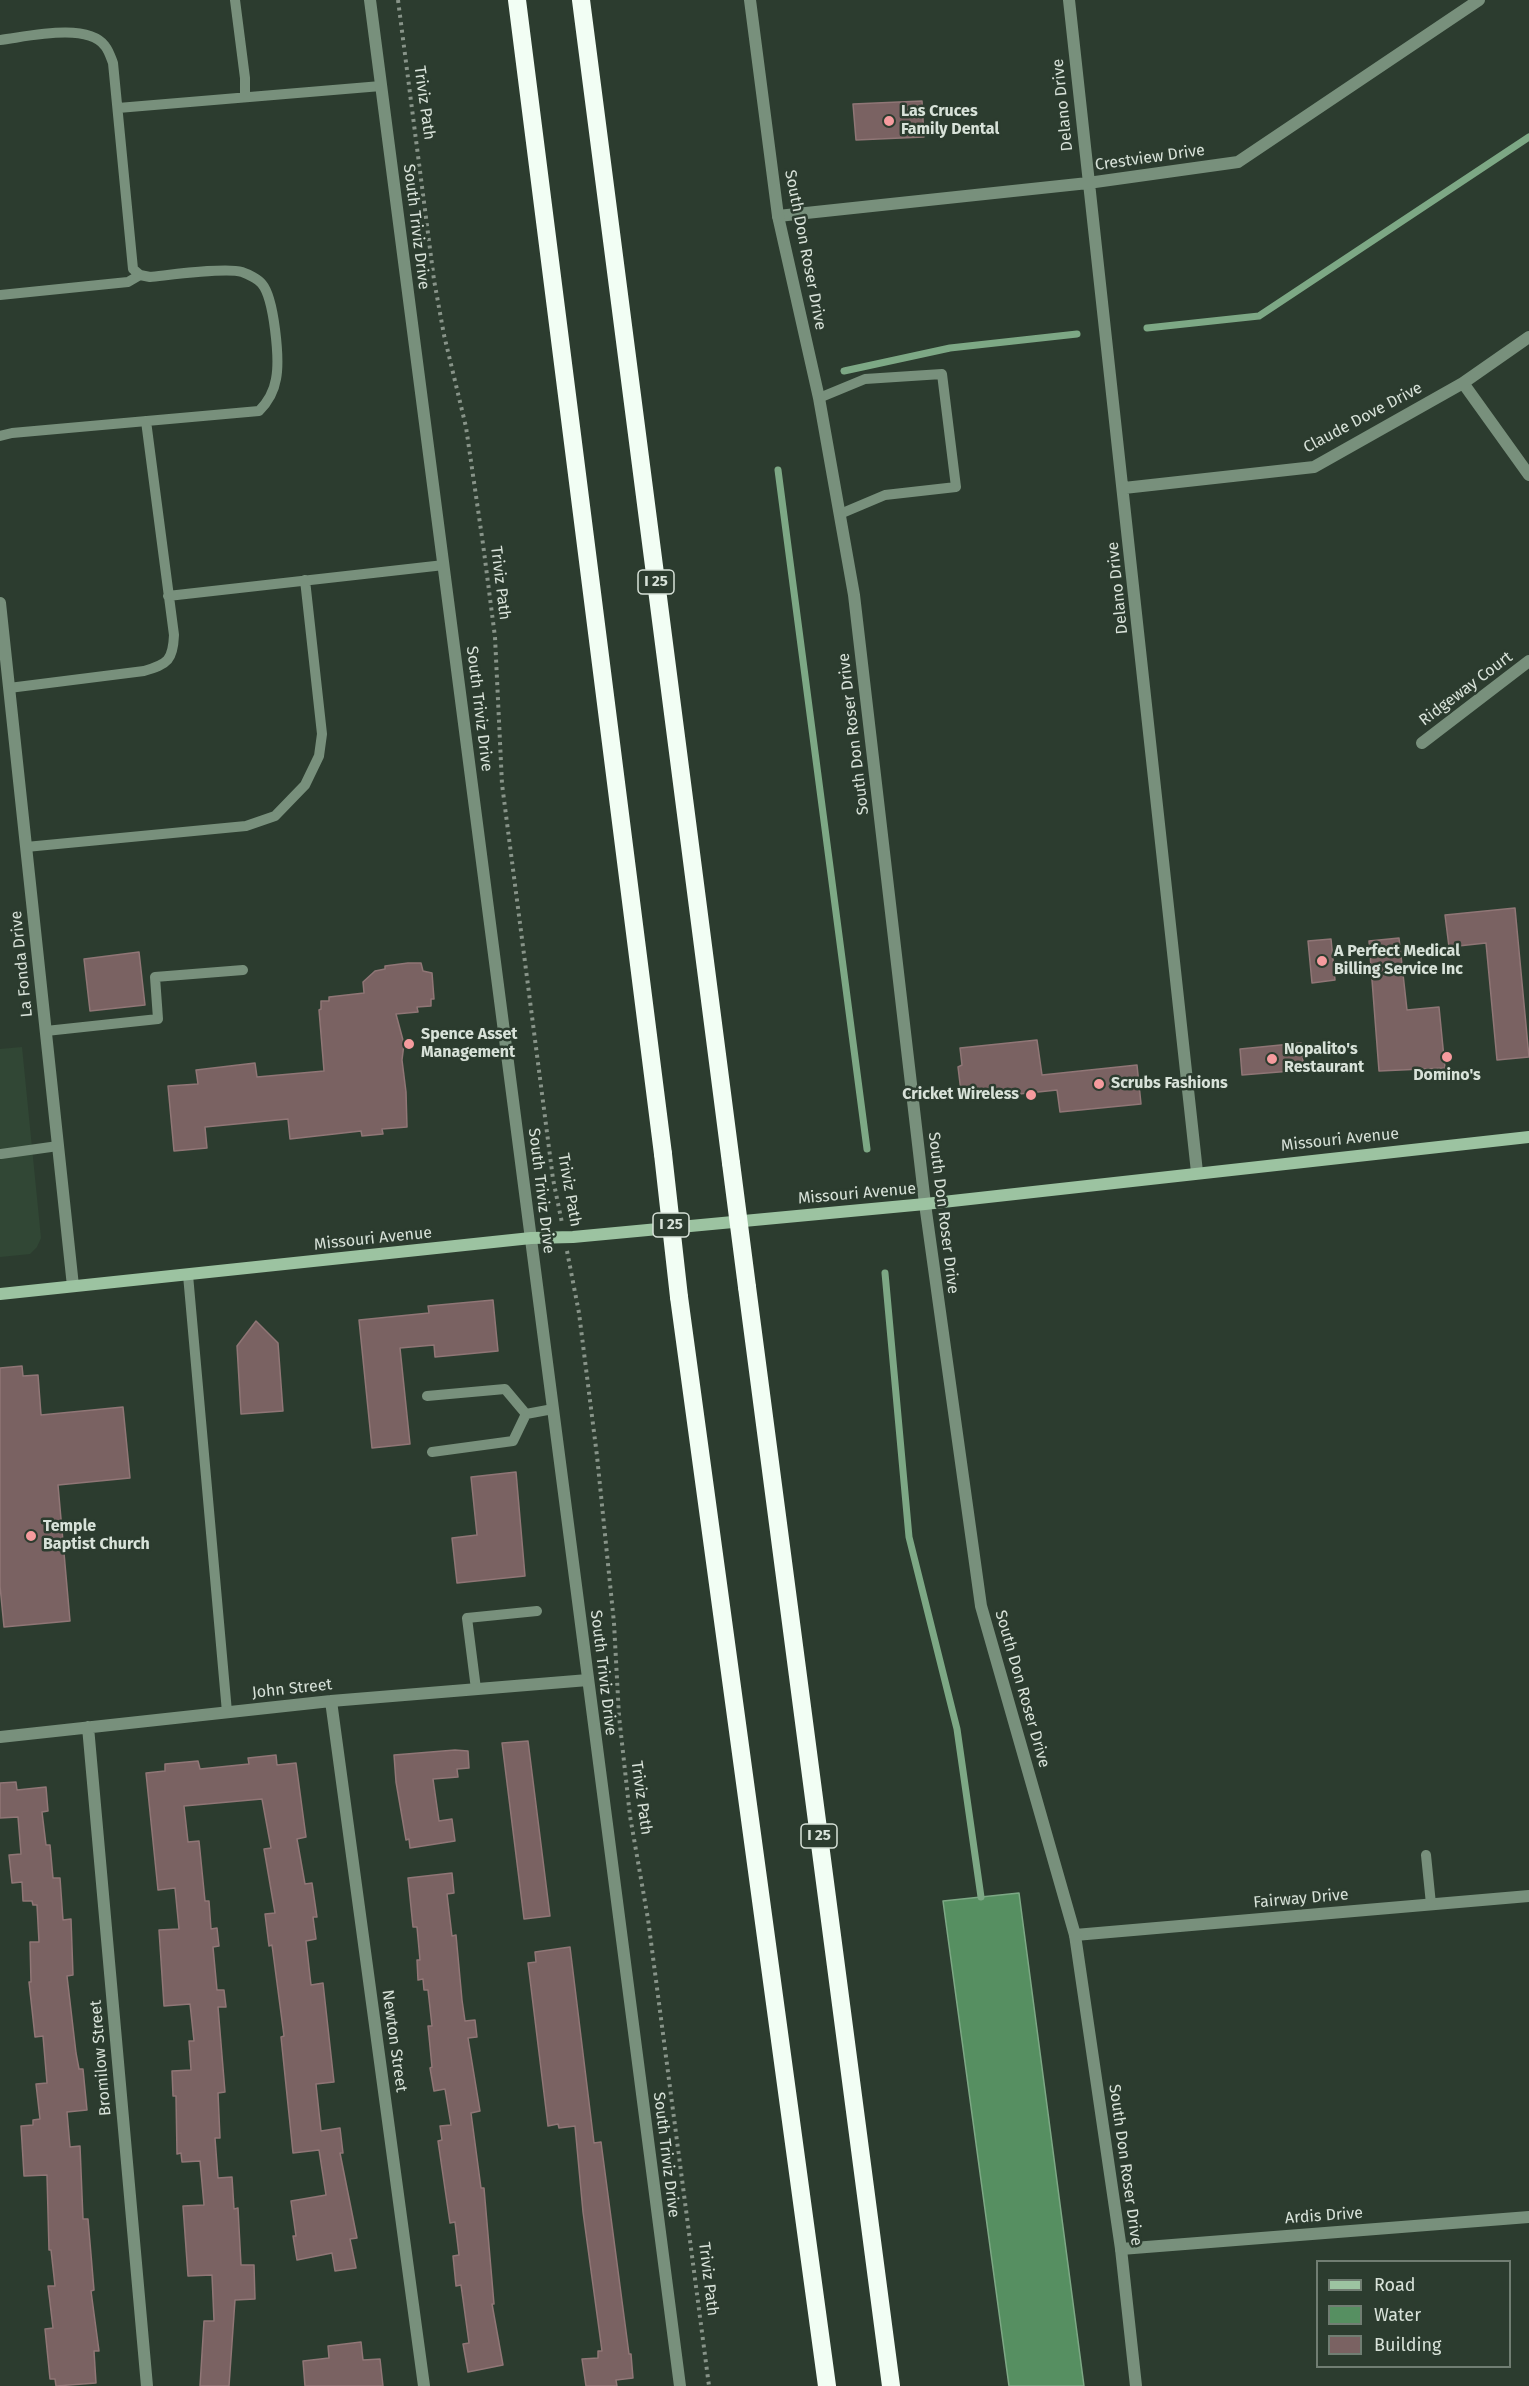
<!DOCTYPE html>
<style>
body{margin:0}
#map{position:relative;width:1529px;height:2386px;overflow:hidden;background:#2c3c2f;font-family:"Fira Sans",sans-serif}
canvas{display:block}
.legend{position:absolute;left:1316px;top:2260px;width:195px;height:108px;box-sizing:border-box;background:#2c3c2f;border:2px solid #717e73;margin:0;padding:8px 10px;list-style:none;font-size:18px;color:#d8e2d9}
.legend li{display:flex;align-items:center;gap:12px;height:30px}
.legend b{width:30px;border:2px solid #717e73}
</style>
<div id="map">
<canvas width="1529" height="2386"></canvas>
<ul class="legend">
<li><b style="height:8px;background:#9cc3a1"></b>Road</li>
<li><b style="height:16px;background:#568f61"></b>Water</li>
<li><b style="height:16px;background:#7a6262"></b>Building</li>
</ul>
</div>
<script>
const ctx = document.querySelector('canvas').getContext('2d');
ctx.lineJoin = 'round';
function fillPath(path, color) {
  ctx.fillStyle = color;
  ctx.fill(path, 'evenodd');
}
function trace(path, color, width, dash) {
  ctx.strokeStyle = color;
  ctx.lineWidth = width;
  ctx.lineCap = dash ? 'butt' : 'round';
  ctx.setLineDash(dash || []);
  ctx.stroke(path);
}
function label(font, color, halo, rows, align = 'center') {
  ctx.font = font + ' "Fira Sans",sans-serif';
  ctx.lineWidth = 5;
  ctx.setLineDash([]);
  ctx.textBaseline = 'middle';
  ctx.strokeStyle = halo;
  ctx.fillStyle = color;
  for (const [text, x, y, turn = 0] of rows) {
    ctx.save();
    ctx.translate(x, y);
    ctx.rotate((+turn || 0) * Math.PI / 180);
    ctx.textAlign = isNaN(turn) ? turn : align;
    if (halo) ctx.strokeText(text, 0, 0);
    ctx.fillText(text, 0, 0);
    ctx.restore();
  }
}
fillPath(new Path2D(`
 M22 1047 41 1238 37 1247 30 1254 0 1257V1049Z`), '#314735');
const water = new Path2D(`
 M1019 1893 1084 2386H1009L943 1901Z`);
fillPath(water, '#568f61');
trace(water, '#7da885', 1.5);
trace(new Path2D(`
 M1147 328 1259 316 1529 137
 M844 371 950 348 1077 334
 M778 470 867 1149
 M885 1273 909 1537 957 1729 981 1897`), '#7da885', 7);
const building = new Path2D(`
 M922 101 924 137 856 140 853 104Z
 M1515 908 1529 1057 1497 1060 1486 943 1449 947 1445 915Z
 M1399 938 1407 1010 1439 1007 1445 1068 1379 1071 1369 941Z
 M1331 939 1335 980 1312 983 1308 941Z
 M139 952 145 1005 90 1011 84 959Z
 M408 963H421L423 971 432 973 434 999H431V1006L417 1007 418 1012 396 1014 404 1044 402 1060 406 1092 407 1127 382 1129 383 1134 362 1136 361 1131 290 1139 288 1119 205 1127 207 1148 174 1151 168 1086 198 1084 196 1070 255 1063 257 1077 324 1071 319 1010 321 1009V1001H329V997L364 993 363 982 375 971 385 969V966Z
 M1037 1040 1042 1075 1137 1065 1141 1104 1060 1112 1057 1090 962 1100 958 1067 962 1065 960 1048Z
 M1301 1043 1304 1070 1242 1075 1240 1049Z
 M493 1300 498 1351 435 1357 434 1345 400 1348 410 1444 372 1448 359 1320 429 1313 428 1306Z
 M256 1321 278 1343 283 1411 241 1414 237 1346Z
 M22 1366 23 1376 38 1375 41 1415 123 1407 130 1478 58 1485 70 1621 4 1627 0 1586V1368Z
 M516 1472 525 1576 457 1583 452 1538 477 1535 471 1477Z
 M528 1741 550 1916 524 1919 502 1743Z
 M455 1750 468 1751 469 1768 457 1769 458 1777 433 1779 439 1821 452 1819 455 1841 410 1848 409 1839 406 1840 396 1782 394 1755Z
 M276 1755 277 1765 296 1763 306 1837 297 1839 305 1884 312 1883 317 1917H313L316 1939 306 1941 311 1985 323 1983 334 2082 316 2084 321 2131 340 2128 343 2153H340L357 2238 350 2239 356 2268 335 2271 332 2253 297 2260 293 2236H296L291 2201 326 2195 319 2150 293 2153 281 2037 284 2036 272 1945 269 1946 265 1914 275 1913 264 1849 271 1848 262 1799 184 1806 188 1842 199 1841 205 1901H209L211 1929 217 1928 219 1946 213 1947 217 1990H224L226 2007H218L225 2092 218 2093 220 2138H215L218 2178 232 2177 234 2209 238 2208 241 2265H254L255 2299 235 2300 229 2386H200L204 2321H214L212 2275 188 2276 183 2206 204 2205 200 2161 182 2162 181 2153 177 2154 176 2096H173L172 2071 191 2070 189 2041H194L190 2004 164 2006 159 1930 179 1929 175 1888 158 1890 146 1773 165 1771V1764L198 1761 200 1769 249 1764 248 1758Z
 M16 1782 17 1790 46 1787 48 1811 42 1812 46 1845H50L53 1878H60L63 1920 71 1919 73 1975 67 1976 76 2053 79 2069H83L87 2110 67 2112 70 2147 80 2146 83 2219H88L94 2290 91 2291 99 2351H94L96 2383 56 2386 55 2379H50L45 2329 53 2328 48 2286H55L51 2250H49L47 2175 24 2176 21 2126 33 2125V2120L40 2119 36 2084 47 2083 43 2036 35 2037 29 1982H31L30 1942H39L37 1905H33L32 1901H23L22 1882 12 1883 9 1855 21 1854 18 1817 0 1818V1783Z
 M452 1873 454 1893 447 1894 452 1936 456 1935 462 2000 465 2021 475 2020 477 2037 468 2038 480 2111 471 2113 481 2188H484L494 2304H492L503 2365 468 2372 463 2344 469 2343 461 2285 456 2286 453 2256 459 2255 455 2222 450 2223 438 2141 442 2140 440 2126 451 2125 445 2089 434 2091 430 2068 432 2067 428 2026H432L428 1990H424L423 1979 418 1980 417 1960H420L417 1927H413L408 1878Z
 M570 1947 594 2143 601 2142 629 2354H631L633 2378 616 2380 617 2386H586L582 2359 598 2358V2351H602L583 2212 575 2126 559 2128 558 2124 548 2126 528 1963 536 1962 535 1952Z
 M361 2342 363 2360 380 2359 383 2386H305L303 2361 329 2358 328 2346Z`);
fillPath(building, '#7a6262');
trace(building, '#907676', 1.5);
trace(new Path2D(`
 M398 0 434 280 444 335 466 427 483 544 495 637 502 784 553 1179 562 1223
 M567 1251 579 1313 597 1456 614 1623 619 1716 630 1816 648 1919 709 2386`), '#889489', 4, [3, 4.5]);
trace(new Path2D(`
 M235 0 245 78V96
 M0 40C26 37 87 22 105 46 109 51 111 58 113 63L133 269 140 275 150 277C170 275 226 267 242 272 248 274 258 279 262 284 274 298 280 359 276 379 274 391 268 402 259 411L12 433 0 436
 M118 108 381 86
 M0 295 128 282 140 275
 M819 398 865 379 942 374 956 487 885 495 840 514
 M168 596 444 565
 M9 688 144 671C168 664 173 660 174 635L146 421
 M26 847 246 826 275 816 305 785 319 756 322 734 305 580
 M46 1031 158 1019 155 977 243 970
 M1 1154 58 1146
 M188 1275 227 1712
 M427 1396 505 1389 526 1414 553 1409
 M432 1452 513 1441 526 1414
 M476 1689 467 1618 537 1611
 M1426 1855 1431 1904`), '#78907c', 10);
trace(new Path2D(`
 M1069 0 1197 1172
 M778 216 1088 183 1238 162 1479 0
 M1463 383 1529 475
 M1124 488 1314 467 1463 383 1529 337
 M0 603 73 1286
 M1422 743 1529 661
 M331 1701 424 2386
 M88 1727 147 2386
 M0 1737 331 1701 588 1680
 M1075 1935 1529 1896
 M1121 2249 1529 2217`), '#78907c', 12);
trace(new Path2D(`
 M370 0 680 2386
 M750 0 778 216 819 398 854 595 925 1204 981 1606 1075 1935 1121 2249 1136 2386`), '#78907c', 12);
trace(new Path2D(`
 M0 1294 531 1238 573 1237 925 1204 1529 1137`), '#9cc3a1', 12);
trace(new Path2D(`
 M517 0 663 1154
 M581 0 731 1163
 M747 1287 891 2386
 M679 1297 827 2386`), '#f2fef4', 18);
trace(new Path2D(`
 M663 1154 679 1297
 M731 1163 747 1287`), '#f2fef4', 18);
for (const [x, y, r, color] of [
 [889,121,6,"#f59b9e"],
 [1322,961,6,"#f59b9e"],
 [409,1044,6,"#f59b9e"],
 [1447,1057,6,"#f59b9e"],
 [1272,1059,6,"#f59b9e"],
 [1099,1084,6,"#f59b9e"],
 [1031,1095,6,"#f59b9e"],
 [31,1536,6,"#f59b9e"]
]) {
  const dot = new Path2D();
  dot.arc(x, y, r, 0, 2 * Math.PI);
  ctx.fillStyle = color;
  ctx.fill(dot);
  trace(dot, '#2c3c2f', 2);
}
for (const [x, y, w] of [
 [656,582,36],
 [671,1225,36],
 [819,1836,36]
]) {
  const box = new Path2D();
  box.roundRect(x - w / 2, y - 12, w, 24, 4.5);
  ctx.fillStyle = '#2c3c2f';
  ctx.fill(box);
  trace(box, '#d8e2d9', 1.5);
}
label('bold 15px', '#d8e2d9', null, [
 ["I 25",656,582],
 ["I 25",671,1225],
 ["I 25",819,1836]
]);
label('16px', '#d8e2d9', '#2c3c2f', [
 ["Triviz Path",424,103,82],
 ["Delano Drive",1063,105,-96],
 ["Crestview Drive",1150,158,-8],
 ["South Triviz Drive",416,227,83],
 ["South Don Roser Drive",805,250,79],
 ["Claude Dove Drive",1363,418,-28],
 ["Triviz Path",500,583,83],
 ["Delano Drive",1118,588,-96],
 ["Ridgeway Court",1466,689,-37],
 ["South Triviz Drive",479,709,83],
 ["South Don Roser Drive",854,734,-97],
 ["La Fonda Drive",22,964,-96],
 ["Missouri Avenue",1340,1140,-6],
 ["Triviz Path",569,1190,80],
 ["South Triviz Drive",541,1191,83],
 ["Missouri Avenue",857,1194,-5],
 ["South Don Roser Drive",943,1213,83],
 ["Missouri Avenue",373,1239,-6],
 ["South Triviz Drive",603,1673,83],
 ["John Street",292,1689,-6],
 ["South Don Roser Drive",1022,1689,74],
 ["Triviz Path",641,1798,82],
 ["Fairway Drive",1301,1899,-5],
 ["Newton Street",394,2041,82],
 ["Bromilow Street",101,2058,-95],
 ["South Triviz Drive",666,2155,83],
 ["South Don Roser Drive",1125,2165,82],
 ["Ardis Drive",1324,2216,-4],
 ["Triviz Path",708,2279,83]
]);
label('bold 16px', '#d8e2d9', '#2c3c2f', [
 ["Las Cruces",901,112],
 ["Family Dental",901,130],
 ["A Perfect Medical",1334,952],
 ["Billing Service Inc",1334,970],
 ["Spence Asset",421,1035],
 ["Management",421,1053],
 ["Nopalito's",1284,1050],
 ["Restaurant",1284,1068],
 ["Domino's",1447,1076,"center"],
 ["Scrubs Fashions",1111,1084],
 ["Cricket Wireless",1019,1095,"right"],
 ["Temple",43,1527],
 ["Baptist Church",43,1545]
], 'left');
</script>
